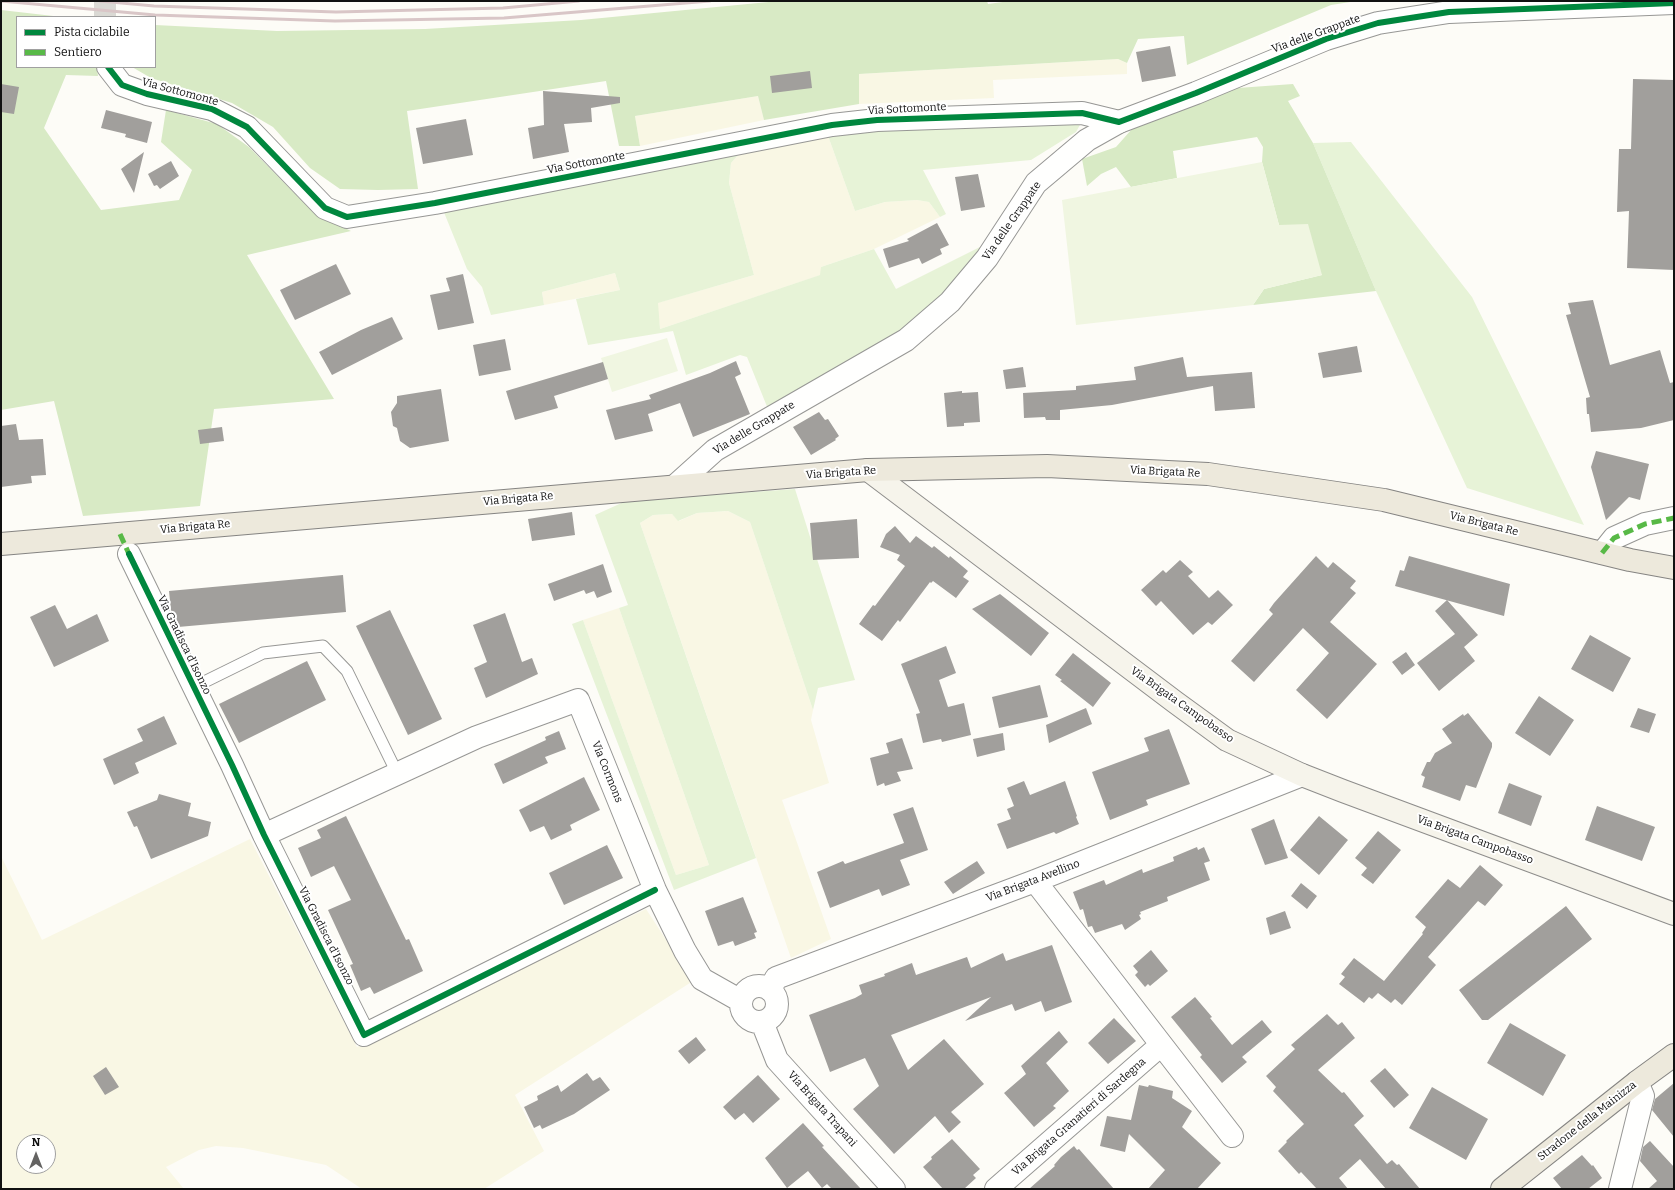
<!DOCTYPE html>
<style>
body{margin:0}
#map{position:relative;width:1675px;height:1190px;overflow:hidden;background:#fdfcf7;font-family:Bitter,serif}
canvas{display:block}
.frame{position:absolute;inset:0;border:2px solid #111;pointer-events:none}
.legend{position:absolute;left:16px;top:16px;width:140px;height:52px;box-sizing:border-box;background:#fff;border:1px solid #a0a0a0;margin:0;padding:5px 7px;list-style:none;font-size:12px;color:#111}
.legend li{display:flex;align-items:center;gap:8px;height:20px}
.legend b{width:20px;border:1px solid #a0a0a0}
.north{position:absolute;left:16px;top:1134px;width:40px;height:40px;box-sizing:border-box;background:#fff;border:1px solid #a0a0a0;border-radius:50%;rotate:0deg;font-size:11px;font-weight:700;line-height:16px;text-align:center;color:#111}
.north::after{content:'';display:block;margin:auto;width:14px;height:18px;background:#646362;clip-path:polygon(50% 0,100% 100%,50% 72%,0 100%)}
</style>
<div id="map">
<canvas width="1675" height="1190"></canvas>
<div class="frame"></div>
<ul class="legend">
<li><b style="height:5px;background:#00873e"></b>Pista ciclabile</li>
<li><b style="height:5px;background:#58b947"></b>Sentiero</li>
</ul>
<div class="north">N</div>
</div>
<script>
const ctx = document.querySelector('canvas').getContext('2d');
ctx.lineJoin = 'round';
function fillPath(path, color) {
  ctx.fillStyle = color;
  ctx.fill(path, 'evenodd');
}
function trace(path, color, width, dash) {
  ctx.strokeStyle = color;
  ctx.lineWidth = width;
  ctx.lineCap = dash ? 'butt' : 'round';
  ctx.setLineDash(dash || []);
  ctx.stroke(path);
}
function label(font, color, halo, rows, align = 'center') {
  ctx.font = font + ' Bitter,serif';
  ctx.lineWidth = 4;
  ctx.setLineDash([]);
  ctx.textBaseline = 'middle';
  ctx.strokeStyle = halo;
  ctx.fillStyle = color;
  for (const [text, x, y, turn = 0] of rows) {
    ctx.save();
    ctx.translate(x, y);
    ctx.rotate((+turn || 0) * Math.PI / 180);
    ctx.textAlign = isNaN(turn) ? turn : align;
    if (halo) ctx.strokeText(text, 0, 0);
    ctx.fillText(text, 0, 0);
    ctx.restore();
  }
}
fillPath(new Path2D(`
 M1118 59 1127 63V74L993 80 994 98 859 104V74Z
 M758 96 764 120 640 146 635 116Z
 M827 133 855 211 885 202 917 200 929 202 940 217 874 249 821 267V275L660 329 657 303 754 275 729 183 731 163 739 154Z
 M615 273 620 290 544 305 542 292Z
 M728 511 750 522 813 710 811 720 829 783 782 800 831 939 791 958 640 523 653 515 672 514 679 521 697 513Z
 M619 608 709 865 676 875 583 620Z
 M250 839 357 1047 646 909 693 981 515 1095 544 1151 484 1189H362L326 1165 243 1148 216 1146 199 1150 166 1167 184 1189H1V856L42 940ZM24 1142H48V1166H24Z`), '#f9f7e4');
fillPath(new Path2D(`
 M1081 123 1076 132 1031 160 923 170 946 214 940 217 929 202 917 200 885 202 855 211 827 133 892 128Z
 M1351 142 1472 297 1584 525 1467 488 1376 291 1313 143Z
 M739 154 731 163 729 183 754 275 658 303 660 329 820 275 821 267 874 249 896 289 986 244 945 294 895 336 768 409 747 357 740 355 686 375 673 331 588 345 576 299 620 290 615 273 542 292 544 305 491 315 482 287 467 269 443 210Z
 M795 489 855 680 818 688 813 710 750 522 728 511 697 513 678 521 672 514 653 515 640 523 756 858 674 890 572 624 583 620 676 875 709 865 619 608 628 605 595 515 626 501Z`), '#e7f3d7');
fillPath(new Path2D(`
 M779 1H987L988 4 1010 1H1357L1331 5 1187 65 1184 36 1138 39 1127 63 1118 59 859 74V104L764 120 758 96 635 116 640 146H619L606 81 407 111 418 189 378 190 340 189 310 168 273 127 232 103 151 78 132 67H155V25L277 31 425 29 581 20Z
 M1 10 62 17H17V67H97L98 76 66 75 44 128 101 210 179 200 192 170 161 142 166 110 217 124 249 147 315 214 351 231 247 255 334 399 214 409 200 506 83 516 54 401 1 410Z
 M1293 84 1300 96 1288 101 1313 143 1376 291 1253 305 1264 289 1322 275 1279 225 1262 162 1263 147 1257 137 1173 151 1177 178 1131 187 1116 167 1101 174 1087 186 1082 159 1116 147 1140 120 1224 89Z`), '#d8eac5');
fillPath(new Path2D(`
 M1262 162 1279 225 1308 224 1322 275 1264 289 1253 305 1076 325 1062 200Z
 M667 338 678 371 612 392 601 358Z`), '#f0f6e1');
fillPath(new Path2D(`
 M1170 46 1176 76 1142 82 1136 52Z
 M810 71 812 88 772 93 770 76Z
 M1633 79 1674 80V270L1627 268 1629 211 1617 212 1619 149H1631Z
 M1 84 19 87 14 114 1 112Z
 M543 91 620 97V103L591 108 592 122 564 124 569 152 533 159 528 128 544 125Z
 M106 110 152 122 147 143 125 137 126 134 101 128Z
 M466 119 473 155 423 164 416 128Z
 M144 152 134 193 121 169Z
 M171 161 179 176 160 189 157 185 154 186 148 174Z
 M978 174 985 207 961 211 955 177Z
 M937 223 949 245 940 249 942 254 922 264 919 258 889 268 883 249 909 241 907 239Z
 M336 264 351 294 295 320 280 290Z
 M463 274 474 323 438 330 430 295 450 291 446 278Z
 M1593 300 1610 365 1660 350 1670 383 1674 382V420L1641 428 1591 432 1589 414H1587L1586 398 1590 397 1566 315 1571 314 1568 303Z
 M392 317 403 339 332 375 319 352 361 330Z
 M505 339 511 370 479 376 473 345Z
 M1357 346 1362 372 1323 378 1318 353Z
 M1183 357 1187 377 1252 372 1255 408 1215 411 1213 386 1112 405 1060 410V420H1046L1045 417 1024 418 1023 393 1076 390V386L1136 380 1134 367Z
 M736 361 741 374 735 377 750 414 693 437 680 403 648 414 653 431 615 440 606 410 651 399 649 395 710 373Z
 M603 362 608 379 554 396 558 408 515 420 506 391Z
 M1023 367 1026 387 1006 389 1003 370Z
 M441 389 449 441 410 448 400 441 397 428 393 426 391 412 397 403V396Z
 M962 391V393L978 392 980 422 964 423V426L947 427 944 393Z
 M819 412 825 420 828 419 839 436 835 439 836 440 811 455 793 427Z
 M16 424 19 440 43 439 46 475 31 476 32 483 1 487V426Z
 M222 427 224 441 200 444 198 430Z
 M1596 451 1649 464 1640 500 1629 497 1606 520 1591 467Z
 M572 512 575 535 532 541 528 519Z
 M857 519 859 558 813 560 810 523Z
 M895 526 910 543 916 536 932 548 934 546 949 558 950 556 968 571 963 577 969 581 956 598 933 581 931 583 930 582 900 622 898 620 882 641 859 624 873 605 875 606 905 566 897 560 900 555 880 547 886 534Z
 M1316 556 1328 568 1333 562 1356 581 1350 588 1356 593 1330 622 1377 664 1327 719 1296 690 1329 653 1303 628 1254 682 1231 661 1273 614 1269 610 1274 603Z
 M1409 556 1510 584 1504 616 1395 586 1400 570 1404 571Z
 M1180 560 1193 572 1188 576 1209 598 1218 590 1233 605 1212 625 1208 622 1193 635 1161 601 1156 606 1141 590 1163 570 1166 573Z
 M603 564 612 592 597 598 594 591 586 594 584 590 554 601 548 584Z
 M343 575 346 612 178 627 171 611 169 591Z
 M1000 594 1049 633 1031 656 972 609Z
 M1447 600 1478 635 1464 647 1475 661 1439 691 1417 663 1455 634 1435 611Z
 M55 605 67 629 97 614 109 641 54 667 30 617Z
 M390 610 442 719 408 735 356 626Z
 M505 613 522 662 532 658 538 674 486 698 474 668 487 662 473 625Z
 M1590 635 1631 658 1613 692 1571 669Z
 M946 646 956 673 939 680 948 707 964 703 971 735 942 742 941 739 923 743 916 714 920 713 901 664Z
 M1406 652 1415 665 1402 675 1392 662Z
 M1073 653 1111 683 1093 707 1060 681 1062 680 1055 675Z
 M307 661 326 700 239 743 219 704Z
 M1040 685 1048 717 999 728 992 697Z
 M1539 696 1574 720 1550 756 1515 733Z
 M1086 708 1092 724 1049 743 1046 725Z
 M1638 708 1656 714 1649 733 1630 727Z
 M1468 713 1492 743V747L1476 788 1466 785 1460 801 1422 787 1425 777 1421 775 1427 762H1430L1435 753 1452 743 1442 729 1463 714 1464 716Z
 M164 716 177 744 135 763 139 773 114 785 103 759 143 741 137 729Z
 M1169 729 1190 784 1146 800 1148 805 1110 820 1092 772 1149 751 1144 738Z
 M559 731 566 749 545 757 548 763 503 784 494 764 546 740 545 737Z
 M1003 733 1005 750 977 757 973 739Z
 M902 738 913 769 897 772 901 781 885 786 884 783 877 786 870 758 889 753 886 743Z
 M584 777 600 810 570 825 572 830 551 840 544 826 530 832 519 810Z
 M1024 781 1030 795 1065 781 1077 816 1076 817 1079 824 1056 834 1054 832 1007 849 997 824 1011 819 1007 809 1014 806 1007 788Z
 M1509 783 1542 796 1531 826 1498 813Z
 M159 794 191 803 188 816 211 822 208 836 151 859 137 826 134 827 127 812 157 800Z
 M1597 806 1655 827 1642 861 1585 840Z
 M913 807 928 850 900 860 910 885 882 896 879 889 830 908 817 872 843 861 845 864 904 843 893 814Z
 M346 816 406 940 409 939 423 971 374 994 370 987 361 991 350 965 353 964 328 910 351 900 334 866 311 877 298 848 321 838 317 830Z
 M1319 816 1348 840 1319 875 1290 850Z
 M1274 819 1288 858 1265 865 1251 829Z
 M1378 831 1401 850 1373 884 1361 875 1367 868 1355 858Z
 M607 845 623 878 564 905 549 873Z
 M1197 847 1198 850 1204 847 1210 861 1204 863 1210 880 1167 897 1168 901 1140 912 1141 914 1139 915 1141 919 1125 930 1122 924 1095 933 1092 926 1088 927 1083 909 1080 910 1073 892 1104 880 1106 885 1142 869 1143 873 1174 861 1173 857Z
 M977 861 985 873 953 894 944 882Z
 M1480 865 1503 885 1485 906 1478 901 1428 957 1436 965 1402 1005 1395 999 1391 1003 1378 993 1372 999 1369 997 1364 1003 1339 984 1345 977 1341 974 1354 958 1384 981 1423 934 1422 933 1426 927 1415 917 1448 879 1460 888Z
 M1301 883 1317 896 1307 909 1291 896Z
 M743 897 757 932 754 933 756 938 735 946 733 941 718 946 705 911Z
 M1566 906 1592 939 1488 1020H1482L1459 990Z
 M1285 911 1291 928 1270 935 1266 918Z
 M1052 945 1072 1002 1045 1012 1041 1001 1015 1011 1012 1004 965 1021 991 997 891 1035 908 1070 944 1039 984 1084 951 1112 961 1122 949 1133 935 1116 894 1154 853 1109 879 1086 865 1058 830 1072 809 1015 855 998 862 994 859 985 885 976 884 974 912 963 916 975 967 957 971 968 1003 953 1006 961Z
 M1151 950 1168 971 1150 986 1148 984 1145 987 1135 975 1138 972 1133 966Z
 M1195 997 1212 1017 1210 1018 1232 1045 1262 1020 1272 1032 1242 1057 1247 1062 1222 1083 1200 1057 1202 1055 1171 1017Z
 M1327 1014 1338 1025 1342 1022 1355 1038 1318 1070 1342 1093 1344 1092 1364 1116 1354 1125 1387 1164 1392 1160 1397 1165 1399 1164 1420 1189H1386L1360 1159 1339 1178 1348 1189H1317L1301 1172 1299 1174 1278 1151 1287 1142 1286 1141 1304 1124 1273 1091 1276 1087 1266 1076 1295 1049 1291 1045Z
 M1114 1018 1136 1041 1108 1064 1088 1043Z
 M1510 1023 1566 1055 1543 1096 1487 1063Z
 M1059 1031 1068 1042 1046 1063 1069 1091 1053 1106 1056 1108 1034 1127 1004 1093 1026 1074 1021 1066Z
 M696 1037 706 1050 689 1064 678 1051Z
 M106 1067 119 1087 105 1095 93 1076Z
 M1385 1068 1409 1095 1394 1108 1370 1081Z
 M587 1073 593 1081 600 1077 610 1090 574 1114 542 1129 540 1125 534 1128 524 1107 538 1100 537 1096 558 1085 561 1092Z
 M758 1075 780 1099 753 1123 744 1113 735 1120 723 1107Z
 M1674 1083V1137L1652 1110 1655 1099Z
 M1139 1085 1148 1087 1149 1085 1173 1091 1172 1098 1192 1111 1182 1127 1221 1163 1197 1189H1148L1165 1170 1129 1134 1125 1152 1100 1146 1107 1116 1131 1120Z
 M1432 1087 1488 1119 1466 1160 1409 1128Z
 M803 1123 824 1146 822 1147 861 1189H832L827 1184 822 1188 808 1171 787 1188 765 1158Z
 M952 1139 980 1169 973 1175 976 1178 964 1189H943L923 1167 932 1159 931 1157Z
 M1650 1141 1674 1167V1189H1648L1657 1181 1640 1161 1643 1147Z
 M1074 1146 1077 1150 1079 1149 1114 1189H1029L1055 1166 1054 1165 1061 1157Z
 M1582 1155 1592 1166 1593 1165 1602 1178 1588 1189H1562L1553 1178Z`), '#a19f9c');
trace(new Path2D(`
 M105 1V17`), '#dad9d4', 22, [22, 11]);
const service = new Path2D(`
 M194 687 263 653 323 646 347 671 397 773`);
const minor = new Path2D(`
 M108 67 122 85 147 94 212 109 247 127 325 208 347 217 435 203 832 125 877 120 1082 113 1119 122
 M1602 553 1614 538 1645 524 1674 518
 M129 554 232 765 264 835 364 1035 655 890
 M264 835 477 737 578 700 655 890 685 951 702 979 741 1001
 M1035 881 1232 1136
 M741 1004a18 18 0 1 1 36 0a18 18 0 1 1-36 0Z
 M770 990 776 978 1035 881 1302 775
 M762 1022 777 1060 894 1189
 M996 1189 1161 1045
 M1620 1189 1643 1096 1637 1082`);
const tertiary = new Path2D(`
 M675 486 715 450 906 340 950 302 987 258 1036 183 1087 140 1119 122 1196 93 1326 39 1378 23 1449 12 1674 3`);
const secondary = new Path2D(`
 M868 470 1175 702 1227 740 1302 775 1343 791 1674 914`);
const primary = new Path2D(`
 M1 544 868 470 1047 466 1208 474 1384 500 1630 560 1674 568
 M1502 1189 1637 1082 1674 1055`);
trace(service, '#979795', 13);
trace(minor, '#979795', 24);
trace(tertiary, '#979795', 24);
trace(secondary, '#8e8d8b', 24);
trace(primary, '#858482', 24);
trace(service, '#fffffe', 11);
trace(minor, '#fffffe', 22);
trace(tertiary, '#fffffe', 22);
trace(secondary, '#f6f4eb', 22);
trace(primary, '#ede9dc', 22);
trace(new Path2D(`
 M1 1 155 15 335 21 504 18 710 1
 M100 1 154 6 336 12 503 8 579 1`), '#d9c6c7', 3);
trace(new Path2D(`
 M120 534 129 554
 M1602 553 1614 538 1645 524 1674 518`), '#58b947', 5, [10, 5]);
trace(new Path2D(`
 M108 67 122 85 147 94 212 109 247 127 325 208 347 217 435 203 832 125 877 120 1082 113 1119 122 1196 93 1326 39 1378 23 1449 12 1674 3
 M129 554 232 765 264 835 364 1035 655 890`), '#00873e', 6);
label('11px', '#111', '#fff', [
 ["Via delle Grappate",1316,34,-20],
 ["Via Sottomonte",180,92,15],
 ["Via Sottomonte",907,109,-3],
 ["Via Sottomonte",586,163,-11],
 ["Via delle Grappate",1012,221,-55],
 ["Via delle Grappate",754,428,-31],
 ["Via Brigata Re",1165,472,3],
 ["Via Brigata Re",841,473,-4],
 ["Via Brigata Re",518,499,-5],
 ["Via Brigata Re",1484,524,14],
 ["Via Brigata Re",195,527,-5],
 ["Via Gradisca d'Isonzo",184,645,64],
 ["Via Brigata Campobasso",1182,705,35],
 ["Via Cormons",607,772,68],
 ["Via Brigata Campobasso",1475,840,20],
 ["Via Brigata Avellino",1033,881,-21],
 ["Via Gradisca d'Isonzo",326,936,63],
 ["Via Brigata Trapani",822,1109,48],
 ["Via Brigata Granatieri di Sardegna",1079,1117,-41],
 ["Stradone della Mainizza",1587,1121,-38]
]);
</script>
